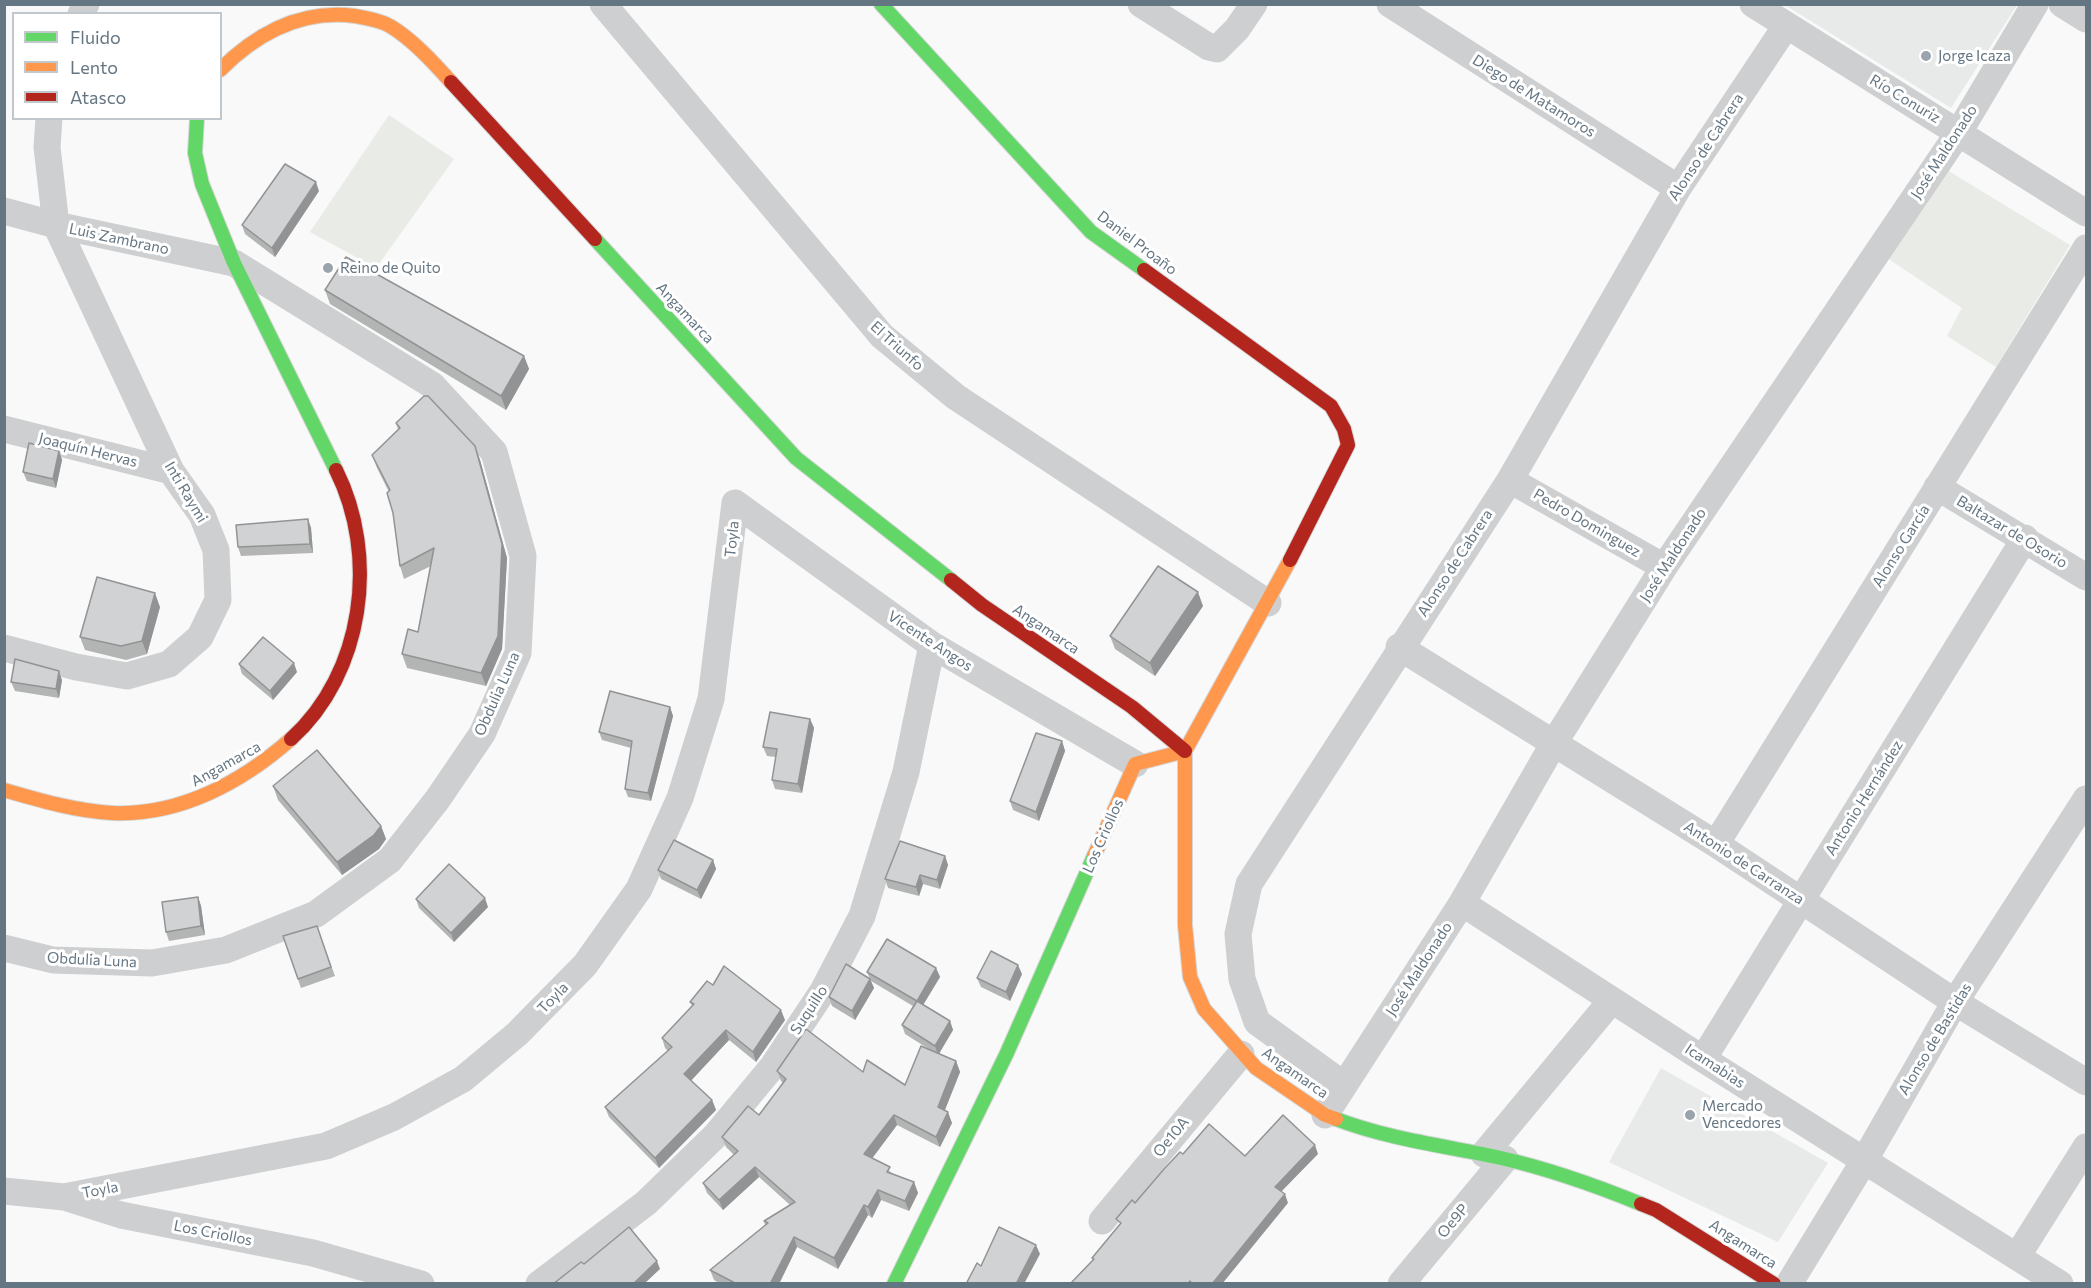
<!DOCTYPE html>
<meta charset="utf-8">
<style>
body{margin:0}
#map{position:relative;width:2091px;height:1288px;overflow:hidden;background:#f9f9f9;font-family:Commissioner,sans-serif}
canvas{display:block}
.frame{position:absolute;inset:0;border:6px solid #657683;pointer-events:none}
.legend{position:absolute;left:12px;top:12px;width:210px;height:108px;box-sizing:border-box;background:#fff;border:2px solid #c1c8cd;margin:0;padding:8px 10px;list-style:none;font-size:18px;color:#657683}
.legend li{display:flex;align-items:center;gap:12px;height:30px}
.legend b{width:30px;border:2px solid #c1c8cd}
</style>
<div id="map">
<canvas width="2091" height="1288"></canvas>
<div class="frame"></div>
<ul class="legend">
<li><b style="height:8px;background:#63d668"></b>Fluido</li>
<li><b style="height:8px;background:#ff974d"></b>Lento</li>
<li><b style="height:8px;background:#b3261e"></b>Atasco</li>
</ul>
</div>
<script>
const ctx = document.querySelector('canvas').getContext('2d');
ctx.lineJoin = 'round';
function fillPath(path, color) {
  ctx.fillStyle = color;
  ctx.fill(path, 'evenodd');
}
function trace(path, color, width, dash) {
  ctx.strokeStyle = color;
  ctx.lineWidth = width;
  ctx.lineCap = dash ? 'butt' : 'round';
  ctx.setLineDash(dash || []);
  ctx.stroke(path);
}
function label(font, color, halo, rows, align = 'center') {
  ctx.font = font + ' Commissioner,sans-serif';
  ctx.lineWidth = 6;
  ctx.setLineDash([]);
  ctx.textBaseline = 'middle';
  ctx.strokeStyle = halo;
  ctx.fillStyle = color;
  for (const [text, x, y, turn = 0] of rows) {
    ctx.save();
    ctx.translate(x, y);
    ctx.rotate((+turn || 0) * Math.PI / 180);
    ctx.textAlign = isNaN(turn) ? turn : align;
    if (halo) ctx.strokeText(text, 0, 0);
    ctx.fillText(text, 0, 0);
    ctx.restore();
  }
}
fillPath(new Path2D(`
 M1785 5H2017L1951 108Z
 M1661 1068 1828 1163 1778 1242 1609 1162Z`), '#e8e9e9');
fillPath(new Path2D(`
 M389 115 454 159 376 268 310 232Z
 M1947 170 2070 245 1996 367 1947 336 1962 308 1887 258Z`), '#e8ebe6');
const fast = new Path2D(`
 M881 4 1091 232 1144 270
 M197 118 195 153 202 184 234 263 336 470
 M595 239 796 458 951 580
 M1336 1119C1388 1139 1446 1146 1501 1158 1549 1169 1597 1186 1641 1204
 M894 1284 1006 1055 1094 856`);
const slow = new Path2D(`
 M220 70C257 33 301 9 355 16 366 18 380 20 390 26 412 39 434 63 451 82
 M1185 751V925L1190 977 1204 1009 1256 1068 1325 1115 1336 1119
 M4 790C39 800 75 811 112 813 180 816 242 782 291 739
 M1094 856 1135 764 1185 751 1290 560`);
const jam = new Path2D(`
 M451 82 595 239
 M1144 270 1331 406 1344 429 1348 445 1290 560
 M951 580 982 605 1132 707 1185 751
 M291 739C364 673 379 556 336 470
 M1641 1204 1656 1210 1774 1284`);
trace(fast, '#d5d6d7', 16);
trace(slow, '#d5d6d7', 16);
trace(jam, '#d5d6d7', 16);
trace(new Path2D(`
 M603 4 882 336 956 397 1268 603
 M1141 4 1209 47 1217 49 1237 29 1254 4
 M1390 4 1678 188
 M1753 4 2086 213
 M2062 4 2086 19
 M81 14 86 4
 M4 211 56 225 234 263 432 385 494 452 523 556 518 653 482 734 437 800 390 860 316 914 226 950 152 963 53 960 4 948
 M4 429 171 471
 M1510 480 1664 567
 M1937 487 2086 577
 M1399 647 1716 844 1955 1002 2086 1082
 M4 648 76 667 127 676 169 664 200 637 218 600 216 550 202 515 171 471 56 225 47 147 49 118
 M1716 844 2086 248
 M1462 903 1703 1059 2060 1284
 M1703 1059 2025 538
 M1344 1085 1257 1022 1242 979 1238 934 1249 884 1510 480 1678 188 1786 26
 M1325 1115 1462 903 1554 743 1664 567 1959 132 2035 4
 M1484 1154 1612 1000
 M4 1191 64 1197 121 1215 313 1253 421 1284
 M64 1197 326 1146 394 1117 463 1079 517 1034 585 965 639 889 680 798 711 699 735 503 932 645 1135 764
 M1102 1221 1241 1054
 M2018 1255 2086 1147
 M539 1284 646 1203 715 1136 773 1066 823 991 862 916 906 772 932 645
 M1401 1284 1505 1159
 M1789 1284 1864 1161 1955 1002 2086 799`), '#cecfd0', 27);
trace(fast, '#63d668', 14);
trace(slow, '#ff974d', 14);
trace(jam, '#b3261e', 14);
fillPath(new Path2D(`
 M319 191 275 257 245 234 242 225Z
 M325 290 524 356 529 369 506 410 330 304Z
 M396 423 475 446 480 460 507 558 502 649 486 686 407 668 402 654 418 632 431 566 404 579 400 566 393 513 389 492 377 468 372 455 398 429Z
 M59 451 62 460 56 488 27 481 23 472Z
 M308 519 311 528 313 553 241 556 238 547Z
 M1203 606 1155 676 1115 649 1110 636Z
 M160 607 147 654 126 660 85 650 80 637Z
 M239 664 297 672 273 700 242 674Z
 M62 680 59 698 15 691 11 682Z
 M670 707 673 716 651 801 628 797 625 789 631 748 602 740 599 732Z
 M810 719 814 728 802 793 775 789 772 780 776 757 767 756 763 747Z
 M1062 741 1065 751 1039 821 1013 810 1010 801Z
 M273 786 381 826 386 839 379 849 342 875 278 800Z
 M945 856 948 865 940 889 923 884 919 896 888 888 885 879Z
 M713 860 716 869 701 899 661 879 658 870Z
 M198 897 201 906 205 935 169 941 166 932Z
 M416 899 488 907 454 942 419 908Z
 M317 926 335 976 301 988 283 936Z
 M936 968 940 977 923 1005 950 1021 953 1030 939 1054 956 1061 960 1072 945 1110 952 1123 940 1147 897 1125 872 1158 892 1173 914 1182 918 1193 909 1211 881 1200 872 1218 868 1215 838 1269 797 1247 779 1284H720L714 1280 710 1270 765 1225 764 1221 790 1205 759 1177 723 1210 707 1193 703 1183 734 1155 726 1147 722 1137 759 1115 783 1083 781 1081 777 1071 863 1072 905 1085 932 1051 905 1034 902 1025 913 1006 871 981 874 988 855 1020 832 1006 829 997 870 979 867 972Z
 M1022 974 1010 1001 981 987 977 978Z
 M713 985 785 1020 756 1062 729 1040 691 1080 712 1100 716 1110 659 1168 609 1117 605 1107 668 1051 665 1048 662 1038 692 1006 690 1002Z`), '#b3b5b5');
fillPath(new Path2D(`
 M316 182 319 191 275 257 272 248Z
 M524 356 529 369 506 410 501 396Z
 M475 446 480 460 507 558 502 649 486 686 481 673Z
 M59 451 62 460 56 488 53 479Z
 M308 519 311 528 313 553 310 544Z
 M1198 592 1203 606 1155 676 1150 663Z
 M155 593 160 607 147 654 142 641Z
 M294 663 297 672 273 700 270 691Z
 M59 671 62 680 59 698 56 689Z
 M670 707 673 716 651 801 648 793Z
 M810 719 814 728 802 793 798 784Z
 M1062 741 1065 751 1039 821 1036 812Z
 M381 826 386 839 379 849 342 875 337 862Z
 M945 856 948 865 940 889 937 880Z
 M713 860 716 869 701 899 697 890Z
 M920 875 923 884 919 896 916 887Z
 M198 897 201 906 205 935 201 926Z
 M485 898 488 907 454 942 451 933Z
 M1018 965 1022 974 1010 1001 1006 992Z
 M936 968 940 977 920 1010 917 1001Z
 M870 979 874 988 855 1020 852 1011Z
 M781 1010 785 1020 756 1062 753 1052Z
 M950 1021 953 1030 938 1055 935 1046Z
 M726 1030 729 1040 688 1084 684 1074Z
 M956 1061 960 1072 942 1117 938 1107Z
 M712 1100 716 1110 659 1168 655 1158Z
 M948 1112 952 1123 940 1147 936 1137Z
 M894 1115 897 1125 868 1164 864 1154Z
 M1315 1145 1318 1154 1278 1195 1275 1187Z
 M755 1167 759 1177 723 1210 719 1200Z
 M914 1182 918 1193 909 1211 905 1201Z
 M878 1190 881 1200 872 1218 868 1207Z
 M1285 1194 1288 1203 1222 1284H1212Z
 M864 1205 868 1215 838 1269 834 1258Z
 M794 1237 797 1247 779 1284H770Z
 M1036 1245 1040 1254 1024 1284H1016Z
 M657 1261 660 1269 644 1284H633Z`), '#929394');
const building = new Path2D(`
 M285 164 316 182 272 248 242 225Z
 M346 257 524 356 501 396 325 290Z
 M424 396H428L475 446 502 544 498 636 481 673 402 654 408 629 418 632 434 548 400 566 393 513 387 493 390 490 372 455 400 428 396 423Z
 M29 443 59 451 53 479 23 472Z
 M308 519 310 544 238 547 236 525Z
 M1158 566 1198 592 1150 663 1110 636Z
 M97 577 155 593 142 641 121 646 80 637Z
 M263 637 294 663 270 691 239 664Z
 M15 659 59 671 56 689 11 682Z
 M610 691 670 707 648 793 625 789 632 741 599 732Z
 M770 712 810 719 798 784 772 780 777 749 763 747Z
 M1036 733 1062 741 1036 812 1010 801Z
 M317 750 381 826 374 835 337 862 273 786Z
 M674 840 713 860 697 890 658 870Z
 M900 841 945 856 937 880 920 875 916 887 885 879Z
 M449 864 485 898 451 933 416 899Z
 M198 897 201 926 166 932 162 902Z
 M317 926 331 967 298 979 283 936Z
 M887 939 936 968 917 1001 867 972Z
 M991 951 1018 965 1006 992 977 978Z
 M846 964 870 979 852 1011 829 997Z
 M724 966 781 1010 753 1052 726 1030 684 1074 712 1100 655 1158 605 1107 672 1047 662 1038 694 1004 690 1002 707 981 713 985Z
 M917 1001 950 1021 935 1046 902 1025Z
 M806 1029 863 1072 867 1060 905 1085 921 1046 956 1061 938 1107 948 1112 936 1137 894 1115 864 1154 890 1167 887 1172 914 1182 905 1201 878 1190 868 1207 864 1205 834 1258 794 1237 770 1284H737L710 1270 768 1223 764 1221 795 1202 755 1167 719 1200 703 1183 738 1151 722 1137 748 1106 759 1115 786 1079 777 1071Z
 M1283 1115 1315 1145 1275 1187 1285 1194 1212 1284H1192L1190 1281 1188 1284H1070L1094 1259 1092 1258 1121 1223 1116 1219 1132 1200 1135 1203 1164 1169 1180 1152 1183 1154 1209 1124 1245 1156Z
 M629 1227 657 1261 633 1284H553L581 1262 584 1264Z
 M999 1227 1036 1245 1016 1284H966L977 1263 981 1266Z`);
fillPath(building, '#d0d2d3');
trace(building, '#929394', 1.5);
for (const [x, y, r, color] of [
 [1926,56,6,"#99a4ac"],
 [328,268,6,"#99a4ac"],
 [1690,1115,6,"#99a4ac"]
]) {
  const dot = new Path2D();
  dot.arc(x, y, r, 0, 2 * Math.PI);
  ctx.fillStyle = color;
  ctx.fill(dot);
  trace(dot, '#fff', 2);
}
label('15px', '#657683', '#fff', [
 ["Jorge Icaza",1938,56],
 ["Reino de Quito",340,268],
 ["Mercado",1702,1106],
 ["Vencedores",1702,1123]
], 'left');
label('15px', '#657683', '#fff', [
 ["Diego de Matamoros",1534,96,32],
 ["Río Conuriz",1905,99,31],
 ["Alonso de Cabrera",1706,147,-57],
 ["José Maldonado",1944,152,-57],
 ["Luis Zambrano",119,239,12],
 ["Daniel Proaño",1137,243,37],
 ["Angamarca",685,313,47],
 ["El Triunfo",897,346,42],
 ["Joaquín Hervas",88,450,14],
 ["Inti Raymi",186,492,59],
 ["Pedro Dominguez",1587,523,30],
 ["Baltazar de Osorio",2012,532,31],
 ["Toyla",732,539,-84],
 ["Alonso García",1901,546,-58],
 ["José Maldonado",1673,555,-57],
 ["Alonso de Cabrera",1455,563,-57],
 ["Angamarca",1046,629,34],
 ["Vicente Angos",930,641,33],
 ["Obdulia Luna",497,694,-66],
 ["Angamarca",226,764,-29],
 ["Antonio Hernández",1864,798,-58],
 ["Los Criollos",1103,836,-66],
 ["Antonio de Carranza",1744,863,33],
 ["Obdulia Luna",92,960,3],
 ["José Maldonado",1419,969,-57],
 ["Toyla",553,998,-46],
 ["Suquillo",809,1010,-57],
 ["Alonso de Bastidas",1935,1039,-59],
 ["Icamabias",1715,1066,33],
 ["Angamarca",1295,1073,35],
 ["Oe10A",1171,1137,-50],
 ["Toyla",100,1190,-11],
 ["Oe9P",1453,1221,-50],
 ["Los Criollos",213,1233,11],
 ["Angamarca",1743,1244,33]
]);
</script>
